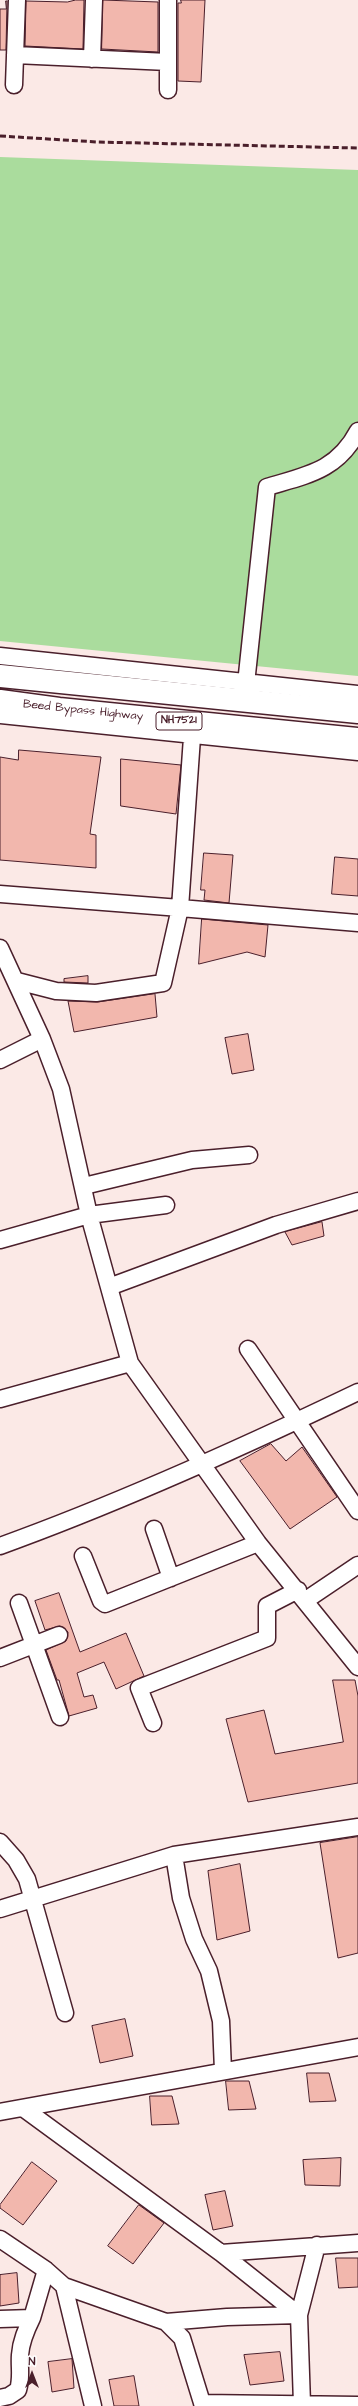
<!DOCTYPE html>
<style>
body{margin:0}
#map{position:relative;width:358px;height:2406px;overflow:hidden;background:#fbe9e6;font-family:"Architects Daughter",sans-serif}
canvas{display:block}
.north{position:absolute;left:12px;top:2354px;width:40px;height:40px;-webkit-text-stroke:3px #fff;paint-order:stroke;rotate:0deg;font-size:11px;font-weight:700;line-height:16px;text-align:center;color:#4a1f2b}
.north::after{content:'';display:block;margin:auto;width:14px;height:18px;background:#4a1f2b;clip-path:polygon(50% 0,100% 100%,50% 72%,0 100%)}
</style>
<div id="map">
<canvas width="358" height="2406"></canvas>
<div class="north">N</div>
</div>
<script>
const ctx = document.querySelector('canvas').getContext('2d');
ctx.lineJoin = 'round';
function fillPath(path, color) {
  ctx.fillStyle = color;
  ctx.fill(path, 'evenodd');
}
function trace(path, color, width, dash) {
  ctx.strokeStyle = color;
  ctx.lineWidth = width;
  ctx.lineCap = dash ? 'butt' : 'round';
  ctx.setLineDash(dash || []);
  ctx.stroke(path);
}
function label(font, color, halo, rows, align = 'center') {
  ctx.font = font + ' "Architects Daughter",sans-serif';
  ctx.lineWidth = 3;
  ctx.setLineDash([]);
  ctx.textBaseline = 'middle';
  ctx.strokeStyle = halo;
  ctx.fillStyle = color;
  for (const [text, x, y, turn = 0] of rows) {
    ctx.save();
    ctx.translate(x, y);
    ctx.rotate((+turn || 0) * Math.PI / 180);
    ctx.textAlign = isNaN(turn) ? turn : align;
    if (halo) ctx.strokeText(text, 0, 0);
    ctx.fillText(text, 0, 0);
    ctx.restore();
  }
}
fillPath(new Path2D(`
 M0 157 358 170V676L0 641Z`), '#aadc9d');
const building = new Path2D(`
 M76 0H84L83 49 25 46 26 1 67 2Z
 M103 0 158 2V52L102 49Z
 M181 0H205L201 82 178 81V3H181Z
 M6 1H7L6 50H0V9H6Z
 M19 750 101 757 90 834 96 835V868L0 860V757L18 760Z
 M121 759 181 765 176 814 121 806Z
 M204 853 233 855 229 903 204 900 205 890H201Z
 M335 857 358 859V896L332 894Z
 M202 919 268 925 265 957 247 952 199 964Z
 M88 976V983L64 982V979Z
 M155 994 157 1017 74 1032 68 1001 97 1002Z
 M248 1034 254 1070 232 1074 225 1038Z
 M322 1222 324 1236 292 1245 285 1232Z
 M271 1444 286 1461 302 1447 337 1497 290 1529 240 1461Z
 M59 1593 80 1652 126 1633 144 1676 116 1689 104 1662 77 1673 84 1697 93 1695 97 1708 69 1716 59 1680H57L46 1650 66 1641 68 1632 60 1626 45 1630 35 1601Z
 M333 1680H355L358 1696V1783L248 1802 226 1719 264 1710 275 1754 343 1742Z
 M358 1837V1953L338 1958 320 1843Z
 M240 1864 250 1931 217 1940 208 1871Z
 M125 2019 133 2056 100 2063 92 2026Z
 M307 2073H329L336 2101 310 2102Z
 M226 2081H249L256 2109 229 2110Z
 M150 2096H172L179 2124 152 2125Z
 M341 2158 340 2186 305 2185 303 2160Z
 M32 2162 57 2181 23 2225 0 2208V2205Z
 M225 2191 233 2226 213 2230 205 2195Z
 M139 2205 164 2223 133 2264 108 2246Z
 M336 2258H358V2287L339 2288Z
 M17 2273 19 2303 0 2306V2275Z
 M280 2352 284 2381 250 2385 244 2355Z
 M72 2359 74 2388 52 2392 48 2362Z
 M134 2376 139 2406H114L109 2380Z`);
fillPath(building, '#f2b7ad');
trace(building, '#4a1f2b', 1);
const minor = new Path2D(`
 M15 55 168 62
 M92 59 94 0
 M14 85 17 0
 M168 90V0
 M0 656 358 694
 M245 693 267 487C307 475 337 471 358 431
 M0 715 358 752
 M0 894 180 908 193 723
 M0 948 42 1039 61 1089 89 1215 130 1363 258 1543 358 1667
 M17 981 56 991 96 993 163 983 180 908 358 923
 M0 1060 42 1039
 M84 1186 192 1160 249 1155
 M0 1240 89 1215 166 1205
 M109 1287 276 1225 358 1201
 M248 1349 358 1511
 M0 1399 130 1363
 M154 1529 171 1578
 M0 1546C122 1502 241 1448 358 1392
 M83 1556 101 1601 105 1604 258 1543
 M306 1600 358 1565
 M19 1603 60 1717
 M0 1658 59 1635
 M153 1723 139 1688 267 1638V1606L298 1590
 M0 1842 16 1860 27 1879 65 2013
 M174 1855 181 1898 194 1939 209 1971 221 2021 223 2071
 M0 1909 174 1855 358 1827
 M23 2108 221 2253 299 2315 302 2404
 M0 2112 358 2047
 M0 2239 46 2270 64 2286 166 2322 182 2338 203 2406
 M221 2253 358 2243
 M64 2286 93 2406
 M0 2319 32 2318 46 2270
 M166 2322 227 2317 299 2315 317 2245
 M0 2398 9 2396 18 2390C22 2377 19 2367 20 2355 21 2341 26 2330 32 2318
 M202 2403 358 2405`);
const highway = new Path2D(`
 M0 676 358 712
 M0 701 59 709 358 739`);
trace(minor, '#4a1f2b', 19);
trace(highway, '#4a1f2b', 25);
trace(minor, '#fff', 16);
trace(highway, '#fff', 22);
trace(new Path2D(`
 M0 136 97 142 358 148`), '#4a1f2b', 3, [6, 3]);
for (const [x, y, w] of [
 [179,721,46]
]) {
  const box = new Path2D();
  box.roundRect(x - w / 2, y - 9, w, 18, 3);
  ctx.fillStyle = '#fff';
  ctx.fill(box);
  trace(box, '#4a1f2b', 1);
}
label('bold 11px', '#4a1f2b', null, [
 ["NH752I",179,721]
]);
label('12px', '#4a1f2b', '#fff', [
 ["Beed Bypass Highway",83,711,6]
]);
</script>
